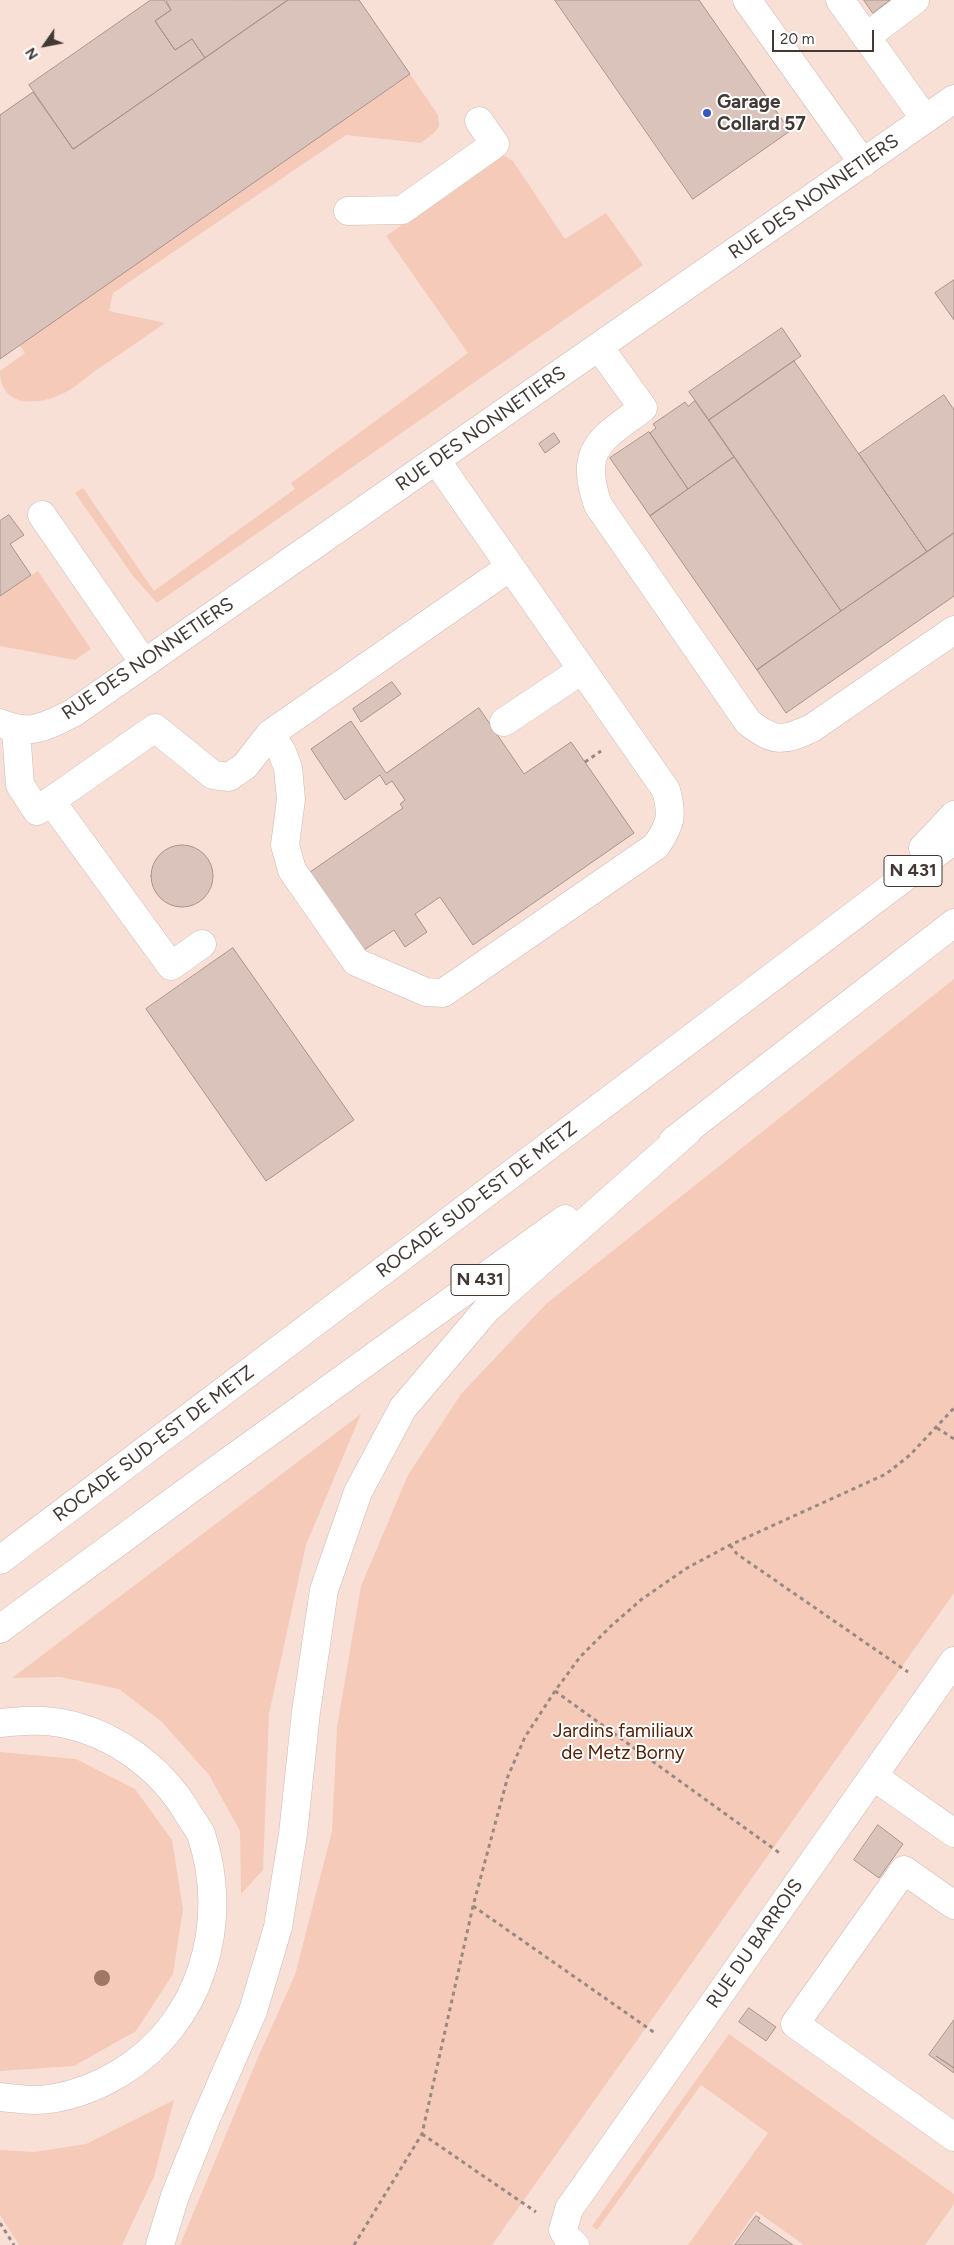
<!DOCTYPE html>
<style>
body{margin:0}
#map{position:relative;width:954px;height:2245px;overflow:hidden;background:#f8e0d7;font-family:Figtree,sans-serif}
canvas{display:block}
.north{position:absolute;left:20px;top:20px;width:50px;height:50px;-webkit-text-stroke:4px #fff;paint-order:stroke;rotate:237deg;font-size:14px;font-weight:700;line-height:20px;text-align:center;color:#423935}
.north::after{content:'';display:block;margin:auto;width:18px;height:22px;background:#423935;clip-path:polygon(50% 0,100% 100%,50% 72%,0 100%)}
.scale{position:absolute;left:772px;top:30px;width:102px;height:22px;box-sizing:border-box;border:2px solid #423935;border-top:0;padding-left:6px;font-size:15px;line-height:18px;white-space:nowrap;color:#423935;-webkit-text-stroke:4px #fff;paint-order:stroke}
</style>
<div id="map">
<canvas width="954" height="2245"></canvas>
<div class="north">N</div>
<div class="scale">20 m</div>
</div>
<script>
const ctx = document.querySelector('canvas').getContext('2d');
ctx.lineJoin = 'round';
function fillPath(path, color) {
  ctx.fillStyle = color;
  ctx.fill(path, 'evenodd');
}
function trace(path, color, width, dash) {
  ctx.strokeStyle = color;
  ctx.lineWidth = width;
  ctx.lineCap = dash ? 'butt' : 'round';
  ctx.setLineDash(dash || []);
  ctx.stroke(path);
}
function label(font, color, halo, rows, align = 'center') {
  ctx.font = font + ' Figtree,sans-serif';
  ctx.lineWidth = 4;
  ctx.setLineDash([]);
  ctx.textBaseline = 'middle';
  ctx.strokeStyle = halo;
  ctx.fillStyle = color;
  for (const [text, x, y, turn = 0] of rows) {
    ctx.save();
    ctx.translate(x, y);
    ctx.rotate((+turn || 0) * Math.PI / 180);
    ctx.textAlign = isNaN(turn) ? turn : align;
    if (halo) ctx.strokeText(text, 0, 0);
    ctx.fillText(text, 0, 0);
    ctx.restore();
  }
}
fillPath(new Path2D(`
 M410 74 438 115 439 126 435 132 421 143 346 135 113 293 109 311 165 323C142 339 119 355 95 371 85 378 75 388 64 393 38 406 0 408 0 371L25 353 19 345Z
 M503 155 513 161 565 239 606 213 643 265 157 603 133 576 75 493 83 488 154 591 295 489 291 483 468 353 386 236Z
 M38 571 91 649 75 660 0 646V596Z
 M954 979V1593L492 2245H180L259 2055 295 1975 332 1831 337 1727 361 1586 408 1475 461 1394 546 1304Z
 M361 1414 306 1545 269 1714 263 1870 241 1894 240 1831 209 1775 162 1722 119 1689 60 1677 12 1678Z
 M0 1752 76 1759 135 1789 172 1840 183 1909 173 1974 136 2031 74 2066 0 2071Z
 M729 2034 954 2194V2204L925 2245H804L756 2211 732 2245H688L768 2133 701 2085 597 2230 592 2226Z
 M174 2100 154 2177 122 2245H19L0 2215V2150L34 2152 86 2144Z`), '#f5cab9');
const building = new Path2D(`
 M151 0H164L171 10 155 21 175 50 192 39 205 58 73 149 29 85Z
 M288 0 205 58 192 39 175 50 155 21 171 10 166 0Z
 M288 0H359L410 74 0 359V115L33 92 73 149Z
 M555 0H699L790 131 693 199Z
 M864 0H890L873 13Z
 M954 280V320L935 293Z
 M782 328 801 356 709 420 689 392Z
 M794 361 927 552 841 611 709 420Z
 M944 395 954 410V533L927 552 859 454Z
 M695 401 734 457 688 489 650 433 656 428 653 424 685 402 688 406Z
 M649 432 688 489 650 516 610 458Z
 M554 433 560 442 545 453 539 444Z
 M734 457 841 611 757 670 650 516Z
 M9 515 24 535 10 544 31 575 0 596V521Z
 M954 533V596L786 713 757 670Z
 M392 682 401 694 361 722 353 709Z
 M479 708 524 774 571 742 634 833 473 945 440 897 415 914 427 932 405 947 394 930 364 950 310 872 403 808 400 804 405 800 392 781 386 785 380 775 345 800 311 749 351 721 386 773Z
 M151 876a31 31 0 1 1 62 0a31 31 0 1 1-62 0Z
 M233 948 354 1120 266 1181 146 1009Z
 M878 1825 903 1844 879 1878 854 1860Z
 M749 2008 776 2027 766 2041 739 2022Z
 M954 2020V2068L936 2056 954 2068V2073L929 2055Z
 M756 2216 760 2218 758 2221 793 2245H735Z`);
fillPath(building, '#dac3ba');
trace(building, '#a9938a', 1);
const minor = new Path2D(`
 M747 0 863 163
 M840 0 925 119
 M866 37 915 0
 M348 211 402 210 495 144 479 121
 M599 347 643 408C602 439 578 448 598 505L748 722C774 742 782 742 812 728L954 630
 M436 460 666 790C673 816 671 824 656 846L443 993 426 992 356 962 292 870 285 845 291 799 288 768 282 752 270 734 510 567
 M42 515 144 663
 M504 722 582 670
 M0 723C30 736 45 727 73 713L954 99
 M16 730 20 785 37 811 51 801
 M202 944 171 966 51 801 155 728 213 775 229 777 245 766 270 734
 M873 1776 954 1833
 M954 1905 904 1870 795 2024 954 2137
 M575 2245 568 2239 563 2230 569 2209 954 1661`);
const highway = new Path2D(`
 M923 848 954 815
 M673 1141 954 923
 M0 1560 954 840
 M0 1629 193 1487 565 1219
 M0 1723C20 1721 41 1719 61 1723 114 1733 162 1768 189 1815 193 1821 198 1828 201 1834 231 1923 201 2024 120 2073 95 2088 63 2100 34 2100 23 2100 11 2098 0 2097
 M160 2245 175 2196 205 2121 253 2011 278 1927 293 1834 306 1712 324 1590 358 1492 403 1408 487 1309 688 1131`);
trace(minor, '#d0b9b0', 29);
trace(highway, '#d0b9b0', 29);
trace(new Path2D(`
 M585 762 601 751
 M937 1428 954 1439
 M730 1545 737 1554 908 1672
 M555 1691 781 1854
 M473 1906 655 2033
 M422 2134 536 2212
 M0 2223 14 2245
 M354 2245 422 2134 473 1906 508 1776 525 1737 555 1691 580 1657 611 1626 642 1599 687 1568 730 1545 886 1474 910 1455 954 1408`), '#998983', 3, [4, 4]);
trace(minor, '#fff', 28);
trace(highway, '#fff', 28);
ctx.fillStyle = '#a07764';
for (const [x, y] of [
 [102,1978]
]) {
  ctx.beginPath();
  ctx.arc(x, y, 8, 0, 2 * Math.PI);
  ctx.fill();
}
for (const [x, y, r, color] of [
 [707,113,5,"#3756c8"]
]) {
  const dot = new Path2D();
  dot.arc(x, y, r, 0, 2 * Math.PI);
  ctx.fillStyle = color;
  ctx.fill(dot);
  trace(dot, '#fff', 2);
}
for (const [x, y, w] of [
 [913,871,58],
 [480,1280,58]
]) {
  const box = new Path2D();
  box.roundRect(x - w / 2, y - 15.5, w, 31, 4);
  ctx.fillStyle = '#fff';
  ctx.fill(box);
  trace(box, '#423935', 1);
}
label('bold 18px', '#423935', null, [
 ["N 431",913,871],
 ["N 431",480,1280]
]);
label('bold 19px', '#423935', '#fff', [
 ["Garage",717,102],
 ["Collard 57",717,124]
], 'left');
label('19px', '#423935', '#fff', [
 ["RUE DES NONNETIERS",814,197,-35],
 ["RUE DES NONNETIERS",481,429,-35],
 ["RUE DES NONNETIERS",148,659,-34],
 ["ROCADE SUD-EST DE METZ",477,1200,-37],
 ["ROCADE SUD-EST DE METZ",154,1444,-37],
 ["RUE DU BARROIS",755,1944,-55]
]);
label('19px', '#582106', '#fff', [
 ["Jardins familiaux",623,1731],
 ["de Metz Borny",623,1753]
]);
</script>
